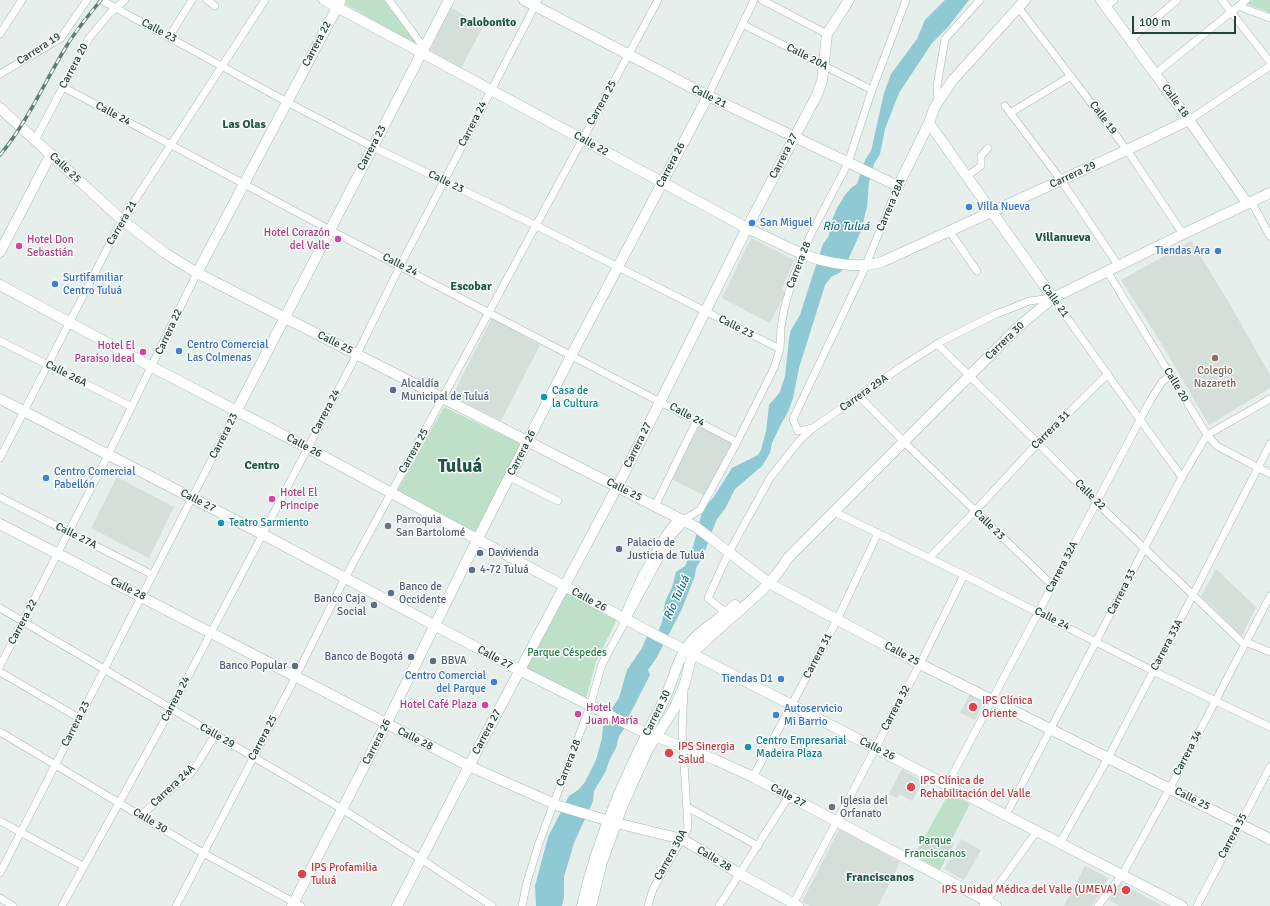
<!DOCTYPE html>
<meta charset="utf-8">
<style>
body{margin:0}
#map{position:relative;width:1270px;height:906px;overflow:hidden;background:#e6efeb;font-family:Signika,sans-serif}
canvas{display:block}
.scale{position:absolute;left:1132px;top:16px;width:104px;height:18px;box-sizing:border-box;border:2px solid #24423a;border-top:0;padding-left:5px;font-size:12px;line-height:14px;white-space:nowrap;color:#24423a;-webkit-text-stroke:3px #f7fbf9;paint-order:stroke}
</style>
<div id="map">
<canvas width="1270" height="906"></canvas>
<div class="scale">100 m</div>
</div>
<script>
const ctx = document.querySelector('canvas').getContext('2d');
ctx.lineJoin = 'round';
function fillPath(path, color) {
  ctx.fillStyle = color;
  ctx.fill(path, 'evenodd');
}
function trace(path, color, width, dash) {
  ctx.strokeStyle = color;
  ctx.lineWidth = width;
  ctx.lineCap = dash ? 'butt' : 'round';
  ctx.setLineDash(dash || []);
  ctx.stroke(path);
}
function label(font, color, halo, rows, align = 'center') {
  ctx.font = font + ' Signika,sans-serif';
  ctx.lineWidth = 3;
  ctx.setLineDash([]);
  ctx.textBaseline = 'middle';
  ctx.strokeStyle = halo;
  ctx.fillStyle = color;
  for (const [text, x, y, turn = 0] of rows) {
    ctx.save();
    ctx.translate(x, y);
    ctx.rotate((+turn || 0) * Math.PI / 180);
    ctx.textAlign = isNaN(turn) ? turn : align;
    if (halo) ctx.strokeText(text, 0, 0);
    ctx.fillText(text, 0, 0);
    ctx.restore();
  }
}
fillPath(new Path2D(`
 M451 7 483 27 461 68 430 50Z
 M751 238 794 260 782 290 786 292 770 323 722 298Z
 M1191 241 1228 301 1270 375V388L1209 425 1160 341 1121 280Z
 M492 318 540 345 501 421 452 396Z
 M699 426 732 443 705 496 671 479Z
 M117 477 174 507 149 558 91 528Z
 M1216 569 1256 607 1242 636 1201 596Z
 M970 694 984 701 975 720 960 713Z
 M902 769 923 781 912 801 899 794 897 798 889 794Z
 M839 829 900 862 878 906H810L802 902Z
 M961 839 981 850 964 880 944 869Z
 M1085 866 1109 878 1092 906H1064Z
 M1121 883 1135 891 1163 906H1120L1109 900Z`), '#d4dfda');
fillPath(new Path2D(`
 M344 0H384L418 45 343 3Z
 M1252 0H1270V13L1247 4Z
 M444 407 521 444 475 532 397 491Z
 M565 592 617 619 596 662 586 699 524 667Z
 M949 793 970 804 951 841 954 843 940 870 914 856Z`), '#bfe0c8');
fillPath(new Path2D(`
 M945 0H969L948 27 932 43 899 93 885 129 880 154 874 164 872 172 869 182 867 207 861 231 844 269 839 273 831 277 825 285 799 368 793 398 788 412 781 424 772 443 770 453 762 466 735 489 725 509 717 519 710 536 704 555 696 568 695 576 681 611 657 657 648 670 650 675 627 720V725L619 736 616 748 609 761 606 771 594 791 593 801 574 843 564 877V897L562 906H536L535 886 548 837 569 796 578 790 585 782 596 760 602 738 603 727 607 715 619 698 627 670 642 648 647 636 659 630 662 622 665 602 672 587 676 572 685 566 688 559 693 547 701 516 706 505 713 498 732 468 758 455 761 450 766 431 769 405 780 392 782 385 785 376 789 339 791 330 800 315 805 299 823 244 829 236 830 225 837 208 845 195 851 188 857 184 865 160 871 151 884 93 891 74 917 39 925 20Z`), '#8ec9d4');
const street = new Path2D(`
 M101 0 287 102 373 147 535 225 780 349
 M207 0 215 6
 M389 0 425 49
 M762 0 827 34
 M1222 0 1270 62
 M1238 6 1270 18
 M1018 7 1127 150 1183 234
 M1106 7 1114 0
 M742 24 872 90
 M0 34 22 0
 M169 37 192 0
 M1130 40 1177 0
 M0 74 61 38 87 0
 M1155 74 1246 0
 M63 87 330 230 737 442
 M708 96 754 0
 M938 102 937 86 945 39 980 0
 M1005 106 1061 180 1118 265
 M1010 113 1071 76
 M1189 120 1270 66
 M35 140 89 38 110 13 125 0
 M967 176 981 166V156L988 148
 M1251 201 1270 236
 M950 232 977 271
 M1107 271 1207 435 1217 446 1270 474
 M0 341 132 407
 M937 344 1038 443 1096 502 1244 644
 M859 396 904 442 1052 585
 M813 428 798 431 793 419 863 272 898 186
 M0 458 122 220 265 0
 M510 477 558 501
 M0 497 153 575
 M655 506 697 420
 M834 512 964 575 1153 671 1270 727
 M929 558 975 511 1038 443 1108 374
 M0 608 342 809 421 859 492 906
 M726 613 708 598 729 552 770 478 799 441 813 428 901 367 942 341 996 314 1017 306 1029 301 1053 298C1096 358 1138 418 1182 477
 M623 624V618L641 577 665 535 674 523 683 520 700 510 737 442 774 368 780 349 781 327 784 310 793 277 810 236 848 163 872 90 906 0
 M1246 642 1270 652
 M0 666 108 455 197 273
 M0 672 79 718
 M0 732 203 853 301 906
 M753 777 837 620 878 533
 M947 785 1150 401 1162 382 1171 375
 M687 807 758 846
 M141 815 193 771 215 735
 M1006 815 1144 549 1182 477 1207 435 1270 399
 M0 821 83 866
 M1060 843 1108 758 1193 595 1270 444
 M0 873 237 410
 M0 898 13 906
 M793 904 920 664 964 575
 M62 906 171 709 357 354 400 266 538 0
 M176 906 296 676 345 578 658 0
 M522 906 527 882 539 843 590 706 602 664 664 550 671 537 680 527 683 520
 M648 906 653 889 688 828 682 731 684 691
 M719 906 789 796
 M983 906 1037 831
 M1098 906 1122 875 1170 788 1270 596
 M1197 906 1270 767`);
const secondary = new Path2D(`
 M324 0 747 228 802 254C825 263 861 270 884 261L1127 150 1189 120
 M524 0 708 96 898 186 929 123 934 109 938 102 952 81 1025 0
 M1101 0 1189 120 1247 203
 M0 108 122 220 165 253 197 273 696 527 769 583 920 664 1270 839
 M929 123 1053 298
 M0 252 51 154
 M197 273 341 0
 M0 285 152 367 308 448 644 629 1182 906
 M0 399 262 534 519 670 637 729 716 760 753 777 996 906
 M237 410 449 0
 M0 524 469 766 559 806 616 823 682 839 740 874 798 906
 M292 906 386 724 477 540 571 356 708 96
 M397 906 469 766 625 472 747 228 794 138 817 95 822 81 827 34 849 0
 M582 906C598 833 630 766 664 700 672 685 676 663 685 650 696 632 720 619 735 605
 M591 906 602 862 622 807 648 749 674 709 685 683 690 662 697 649C725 620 767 593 788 558L1018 327 1053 298 1183 234 1270 193`);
trace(street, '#a8b8b2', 8);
trace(secondary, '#a4bbb3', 11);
trace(street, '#fff', 7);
trace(secondary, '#fff', 10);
const rail = new Path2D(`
 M0 155C27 123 44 83 66 47 76 30 89 15 101 0`);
trace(rail, '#5f7d75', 3.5);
trace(rail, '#f7fbf9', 2, [6]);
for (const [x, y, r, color] of [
 [969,207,4,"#3f7fe0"],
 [752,223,4,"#3f7fe0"],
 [338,239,4,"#d1479c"],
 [19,246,4,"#d1479c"],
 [1218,251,4,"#3f7fe0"],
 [55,284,4,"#3f7fe0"],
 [179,351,4,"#3f7fe0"],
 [143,352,4,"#d1479c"],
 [1215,358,4,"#8d6e63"],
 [393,390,4,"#5c6f8a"],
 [544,397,4,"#0f9aa8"],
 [46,478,4,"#3f7fe0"],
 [272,499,4,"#d1479c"],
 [221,523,4,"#0f9aa8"],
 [388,526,4,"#6b7280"],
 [619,549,4,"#5c6f8a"],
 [480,553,4,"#5c6f8a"],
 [472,570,4,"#5c6f8a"],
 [391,593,4,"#5c6f8a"],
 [374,605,4,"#5c6f8a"],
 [411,657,4,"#5c6f8a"],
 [433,661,4,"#5c6f8a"],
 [295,666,4,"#5c6f8a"],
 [781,679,4,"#3f7fe0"],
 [494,682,4,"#3f7fe0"],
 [485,705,4,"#d1479c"],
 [973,707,5,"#e0444e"],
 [578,714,4,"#d1479c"],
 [776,715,4,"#3f7fe0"],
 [748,747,4,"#0f9aa8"],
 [669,753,5,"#e0444e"],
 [911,787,5,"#e0444e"],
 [832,807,4,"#6b7280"],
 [302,874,5,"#e0444e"],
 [1126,890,5,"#e0444e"]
]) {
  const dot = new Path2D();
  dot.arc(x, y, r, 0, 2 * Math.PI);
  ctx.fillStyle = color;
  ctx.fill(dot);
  trace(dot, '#f7fbf9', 1.5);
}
label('11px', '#24423a', '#f7fbf9', [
 ["Calle 23",159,31,28],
 ["Carrera 22",317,44,-62],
 ["Carrera 19",39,49,-33],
 ["Calle 20A",807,57,27],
 ["Carrera 20",74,66,-62],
 ["Calle 21",709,97,27],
 ["Calle 18",1175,101,54],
 ["Carrera 25",602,103,-61],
 ["Calle 24",113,114,28],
 ["Calle 19",1103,118,53],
 ["Carrera 24",473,124,-63],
 ["Calle 22",591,144,29],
 ["Carrera 23",372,148,-62],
 ["Carrera 27",784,156,-63],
 ["Carrera 26",671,165,-62],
 ["Calle 25",65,168,43],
 ["Carrera 29",1073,175,-25],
 ["Calle 23",446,182,26],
 ["Carrera 28A",891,205,-67],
 ["Carrera 21",122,223,-60],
 ["Calle 24",400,265,27],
 ["Carrera 28",799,265,-69],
 ["Calle 21",1055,301,54],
 ["Calle 23",736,327,27],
 ["Carrera 22",169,332,-65],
 ["Carrera 30",1005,341,-44],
 ["Calle 25",335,343,27],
 ["Calle 26A",66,374,27],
 ["Calle 20",1176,385,59],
 ["Carrera 29A",864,393,-35],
 ["Carrera 24",326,412,-62],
 ["Calle 24",687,415,28],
 ["Carrera 31",1051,430,-45],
 ["Carrera 23",224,436,-63],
 ["Carrera 27",638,445,-64],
 ["Calle 26",304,446,28],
 ["Carrera 25",414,451,-61],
 ["Carrera 26",522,453,-63],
 ["Calle 25",624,490,27],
 ["Calle 22",1090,495,45],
 ["Calle 27",198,501,27],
 ["Calle 23",989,525,44],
 ["Calle 27A",76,536,27],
 ["Carrera 32A",1062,567,-62],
 ["Calle 28",128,589,27],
 ["Carrera 33",1122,592,-63],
 ["Calle 26",589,600,28],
 ["Calle 24",1052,619,27],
 ["Carrera 22",23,622,-62],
 ["Carrera 33A",1167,645,-62],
 ["Calle 25",902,654,28],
 ["Carrera 31",818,656,-62],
 ["Calle 27",495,658,28],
 ["Carrera 24",176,699,-62],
 ["Carrera 32",896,708,-62],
 ["Carrera 30",657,713,-64],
 ["Carrera 23",76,724,-63],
 ["Carrera 27",487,732,-62],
 ["Calle 29",217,736,30],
 ["Carrera 25",263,738,-62],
 ["Calle 28",415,739,27],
 ["Carrera 26",377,742,-63],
 ["Calle 26",877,749,27],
 ["Carrera 34",1188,753,-62],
 ["Carrera 28",569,763,-69],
 ["Carrera 24A",173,786,-43],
 ["Calle 27",788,796,28],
 ["Calle 25",1192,799,27],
 ["Calle 30",150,821,31],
 ["Carrera 35",1233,836,-62],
 ["Carrera 30A",671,855,-61],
 ["Calle 28",714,859,31]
]);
label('11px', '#366cbe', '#f7fbf9', [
 ["Villa Nueva",977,207],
 ["San Miguel",760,223],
 ["Tiendas Ara",1210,251,"right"],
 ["Surtifamiliar",63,278],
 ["Centro Tuluá",63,291],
 ["Centro Comercial",187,345],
 ["Las Colmenas",187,358],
 ["Centro Comercial",54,472],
 ["Pabellón",54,485],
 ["Centro Comercial",486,676,"right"],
 ["del Parque",486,689,"right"],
 ["Tiendas D1",773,679,"right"],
 ["Autoservicio",784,709],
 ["Mi Barrio",784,722]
], 'left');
label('11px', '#b23c85', '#f7fbf9', [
 ["Hotel Corazón",330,233],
 ["del Valle",330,246],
 ["Hotel Don",27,240,"left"],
 ["Sebastián",27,253,"left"],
 ["Hotel El",135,346],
 ["Paraíso Ideal",135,359],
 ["Hotel El",280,493,"left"],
 ["Principe",280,506,"left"],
 ["Hotel Café Plaza",477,705],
 ["Hotel",586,708,"left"],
 ["Juan María",586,721,"left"]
], 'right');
label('11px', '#785e54', '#f7fbf9', [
 ["Colegio",1215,371],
 ["Nazareth",1215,384]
]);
label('11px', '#4e5e75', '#f7fbf9', [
 ["Alcaldía",401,384],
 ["Municipal de Tuluá",401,397],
 ["Palacio de",627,543],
 ["Justicia de Tuluá",627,556],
 ["Davivienda",488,553],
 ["4-72 Tuluá",480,570],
 ["Banco de",399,587],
 ["Occidente",399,600],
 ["Banco Caja",366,599,"right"],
 ["Social",366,612,"right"],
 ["Banco de Bogotá",403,657,"right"],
 ["BBVA",441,661],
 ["Banco Popular",287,666,"right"]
], 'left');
label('11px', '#0d838f', '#f7fbf9', [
 ["Casa de",552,391],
 ["la Cultura",552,404],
 ["Teatro Sarmiento",229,523],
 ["Centro Empresarial",756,741],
 ["Madeira Plaza",756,754]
], 'left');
label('11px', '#5b616d', '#f7fbf9', [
 ["Parroquia",396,520],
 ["San Bartolomé",396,533],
 ["Iglesia del",840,801],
 ["Orfanato",840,814]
], 'left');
label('11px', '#2d7a4b', '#f7fbf9', [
 ["Parque Céspedes",567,653],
 ["Parque",935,841],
 ["Franciscanos",935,854]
]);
label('11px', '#be3a42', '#f7fbf9', [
 ["IPS Clínica",982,701],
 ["Oriente",982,714],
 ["IPS Sinergia",678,747],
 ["Salud",678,760],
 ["IPS Clínica de",920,781],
 ["Rehabilitación del Valle",920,794],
 ["IPS Profamilia",311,868],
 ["Tuluá",311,881],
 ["IPS Unidad Médica del Valle (UMEVA)",1117,890,"right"]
], 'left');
label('bold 12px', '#1f5548', '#f7fbf9', [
 ["Palobonito",488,23],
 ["Las Olas",244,125],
 ["Villanueva",1063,238],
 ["Escobar",471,287],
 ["Centro",262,466],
 ["Franciscanos",880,878]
]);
label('italic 12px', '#1c6f80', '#f7fbf9', [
 ["Río Tuluá",846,227],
 ["Río Tuluá",677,598,-66]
]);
label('bold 19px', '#1f5548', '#f7fbf9', [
 ["Tuluá",460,467]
]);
</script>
